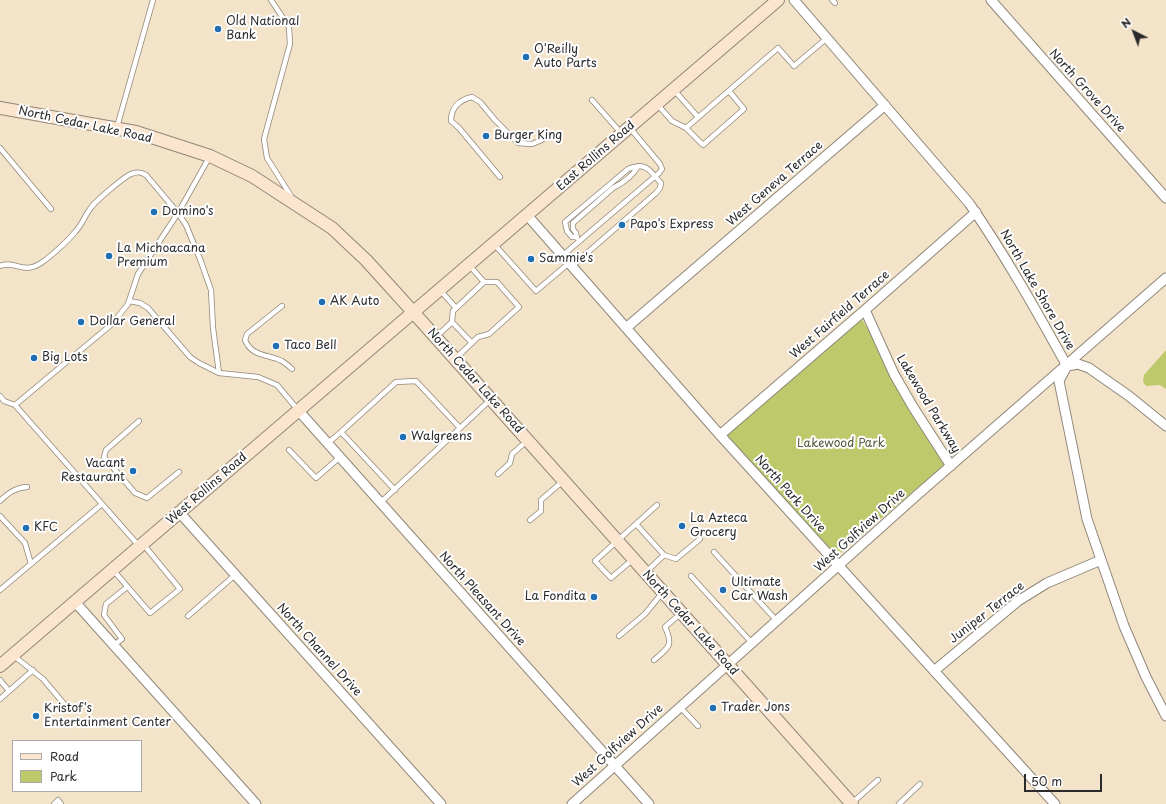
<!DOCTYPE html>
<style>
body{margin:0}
#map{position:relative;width:1166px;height:804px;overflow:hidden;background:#f3e3c8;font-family:"Playpen Sans",sans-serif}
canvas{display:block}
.legend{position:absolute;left:12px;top:740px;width:130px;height:52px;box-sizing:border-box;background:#fff;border:1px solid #aaa;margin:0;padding:5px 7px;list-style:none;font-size:12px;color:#2b2b2b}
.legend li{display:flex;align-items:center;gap:8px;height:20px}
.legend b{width:20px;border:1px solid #aaa}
.north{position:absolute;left:1114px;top:12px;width:40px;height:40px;-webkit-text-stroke:3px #fff;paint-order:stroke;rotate:318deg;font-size:11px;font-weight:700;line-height:16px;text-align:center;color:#2b2b2b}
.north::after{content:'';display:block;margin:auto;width:14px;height:18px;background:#2b2b2b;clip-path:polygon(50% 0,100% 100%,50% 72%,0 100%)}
.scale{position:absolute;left:1024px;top:774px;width:78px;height:18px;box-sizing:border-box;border:2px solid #2b2b2b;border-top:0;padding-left:5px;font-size:12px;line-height:14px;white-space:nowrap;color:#2b2b2b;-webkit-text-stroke:3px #fff;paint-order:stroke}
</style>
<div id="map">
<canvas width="1166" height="804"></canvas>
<ul class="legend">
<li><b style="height:5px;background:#fce5cf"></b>Road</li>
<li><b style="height:11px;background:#bdc96a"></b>Park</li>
</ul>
<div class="north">N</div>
<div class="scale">50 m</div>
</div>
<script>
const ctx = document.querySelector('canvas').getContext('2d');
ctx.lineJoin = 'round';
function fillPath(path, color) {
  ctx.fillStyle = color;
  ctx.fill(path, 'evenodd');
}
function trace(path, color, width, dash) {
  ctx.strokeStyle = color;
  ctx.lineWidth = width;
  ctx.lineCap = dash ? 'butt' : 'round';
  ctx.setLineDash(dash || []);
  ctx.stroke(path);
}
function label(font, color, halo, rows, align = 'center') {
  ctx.font = font + ' "Playpen Sans",sans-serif';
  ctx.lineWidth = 4;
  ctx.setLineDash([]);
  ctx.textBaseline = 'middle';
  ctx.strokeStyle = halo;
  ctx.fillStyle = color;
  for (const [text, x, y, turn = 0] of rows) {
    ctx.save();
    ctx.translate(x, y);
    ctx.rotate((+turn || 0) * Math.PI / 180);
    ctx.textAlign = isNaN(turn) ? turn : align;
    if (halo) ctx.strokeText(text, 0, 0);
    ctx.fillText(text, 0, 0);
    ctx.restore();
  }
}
fillPath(new Path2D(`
 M861 318 948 462 833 559 722 437Z
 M1166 350V389L1160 385 1146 386 1143 382 1144 375Z`), '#bdc96a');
const lane = new Path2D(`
 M271 0 289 27 290 44 264 139 267 158 291 196
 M832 0 835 3
 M674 90 698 117
 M592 100 621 133
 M657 104 672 121 686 128 703 145 744 109 729 91
 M117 127 153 0
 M686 128 778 48 794 66 827 38
 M0 148 51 209
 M500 177 459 128 451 121C451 108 459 100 472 97L480 102 495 120 518 143 532 144 542 140
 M577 238 576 233 573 229V223L613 188C623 183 633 176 638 166
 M494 244 536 291 569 263
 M562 256 659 173 662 169 660 164 630 128
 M0 266C15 260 23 275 41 263 50 257 68 241 75 232 82 225 84 217 90 209 94 202 124 177 131 174 137 171 141 172 146 175L178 213 186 225 200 259 211 290 213 328 219 373 258 377 277 385 298 410
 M572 266 656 193 660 188 661 183C648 169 647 162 628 169L565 222 567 231 572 237H576
 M440 290 456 308
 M129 301 140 303 148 308 190 357 199 363 219 373
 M282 306 247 334 245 340C252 357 268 354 282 361 285 363 289 366 292 369
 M452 322 472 343
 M436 337 452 322 453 311 484 282
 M455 359 478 337 489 334 519 307 497 282H484L469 265
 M0 396 4 401 15 405
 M139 421 106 450 104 457 135 493 147 498 179 472
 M341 432 396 382 416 381 460 428
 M328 443 341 432 395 490
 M289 450 316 478 340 457
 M498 474 510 463 512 454 528 440
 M0 501C8 493 15 488 27 487
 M380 503 490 400
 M0 516 25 543 31 564
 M530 520 541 511V500L563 481
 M636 524 664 555
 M139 546 15 405 112 324 128 304 138 274 178 213 210 156
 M714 552 777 621
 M632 560 611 578 595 561 657 505
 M114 571 150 613 180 589 143 544
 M646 572 664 555 676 559 700 539
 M691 576 752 643
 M0 590 102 504
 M188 616 235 575
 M619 636 645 614 663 592
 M114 645 122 639 104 615 106 604 127 587
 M14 656 43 679 65 705
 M654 660C668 648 674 646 665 627L680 614
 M0 680 9 691
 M0 699 33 670
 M680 707 698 726
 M852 803 878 780
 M54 804 58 800 61 804
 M899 804 920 784`);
const street = new Path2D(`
 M794 0 969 203C1005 255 1036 310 1067 366L1059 381 1087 519 1124 626 1146 677 1166 716
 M991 0 1166 198
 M527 215 720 435 1055 804
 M865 310 894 374 913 407 951 466
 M626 328 885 105
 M1067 366 1078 364 1089 368 1129 396 1166 426
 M298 410 649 804
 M720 435 865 310 976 212
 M179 512 441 804
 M75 602 256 804
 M934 671 1018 601 1047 583 1101 560
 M572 804 916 496 1166 278`);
const secondary = new Path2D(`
 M0 108 136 132 210 156 252 176 332 228 366 260 414 313 852 804
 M0 666 778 0`);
trace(lane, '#8f877a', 6);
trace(street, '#8f877a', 11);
trace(secondary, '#8f877a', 14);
trace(lane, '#fff', 4.5);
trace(street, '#fff', 9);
trace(secondary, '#fce5cf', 12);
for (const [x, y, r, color] of [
 [218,29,4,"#1f6fb2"],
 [526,57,4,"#1f6fb2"],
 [486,136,4,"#1f6fb2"],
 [154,212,4,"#1f6fb2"],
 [622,225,4,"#1f6fb2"],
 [109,256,4,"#1f6fb2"],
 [531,259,4,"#1f6fb2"],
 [322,302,4,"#1f6fb2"],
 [81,322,4,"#1f6fb2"],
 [276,346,4,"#1f6fb2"],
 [34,358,4,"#1f6fb2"],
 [403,437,4,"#1f6fb2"],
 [133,471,4,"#1f6fb2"],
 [682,526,4,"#1f6fb2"],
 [26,528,4,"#1f6fb2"],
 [723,590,4,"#1f6fb2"],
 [594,597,4,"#1f6fb2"],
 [713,708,4,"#1f6fb2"],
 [36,716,4,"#1f6fb2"]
]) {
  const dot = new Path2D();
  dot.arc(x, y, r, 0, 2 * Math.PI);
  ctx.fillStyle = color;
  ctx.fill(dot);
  trace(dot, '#fff', 1.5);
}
label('12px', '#2b2b2b', '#fff', [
 ["Old National",226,22],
 ["Bank",226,36],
 ["O'Reilly",534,50],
 ["Auto Parts",534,64],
 ["Burger King",494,136],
 ["Domino's",162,212],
 ["Papo's Express",630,225],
 ["La Michoacana",117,249],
 ["Premium",117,263],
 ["Sammie's",539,259],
 ["AK Auto",330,302],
 ["Dollar General",89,322],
 ["Taco Bell",284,346],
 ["Big Lots",42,358],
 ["Walgreens",411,437],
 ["Vacant",125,464,"right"],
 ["Restaurant",125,478,"right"],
 ["La Azteca",690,519],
 ["Grocery",690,533],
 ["KFC",34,528],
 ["Ultimate",731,583],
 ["Car Wash",731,597],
 ["La Fondita",586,597,"right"],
 ["Trader Jons",721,708],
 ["Kristof's",44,709],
 ["Entertainment Center",44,723]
], 'left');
label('12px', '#2b2b2b', '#fff', [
 ["North Grove Drive",1087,91,48],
 ["North Cedar Lake Road",85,125,12],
 ["East Rollins Road",596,156,-41],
 ["West Geneva Terrace",775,184,-41],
 ["North Lake Shore Drive",1037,290,60],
 ["West Fairfield Terrace",840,315,-41],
 ["North Cedar Lake Road",475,381,48],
 ["Lakewood Parkway",928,404,59],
 ["West Rollins Road",207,489,-41],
 ["North Park Drive",790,494,48],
 ["West Golfview Drive",860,531,-42],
 ["North Pleasant Drive",482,599,48],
 ["Juniper Terrace",987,613,-38],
 ["North Cedar Lake Road",690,623,48],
 ["North Channel Drive",319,650,48],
 ["West Golfview Drive",618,746,-42]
]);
label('12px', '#575a3e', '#fff', [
 ["Lakewood Park",841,444]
]);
</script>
